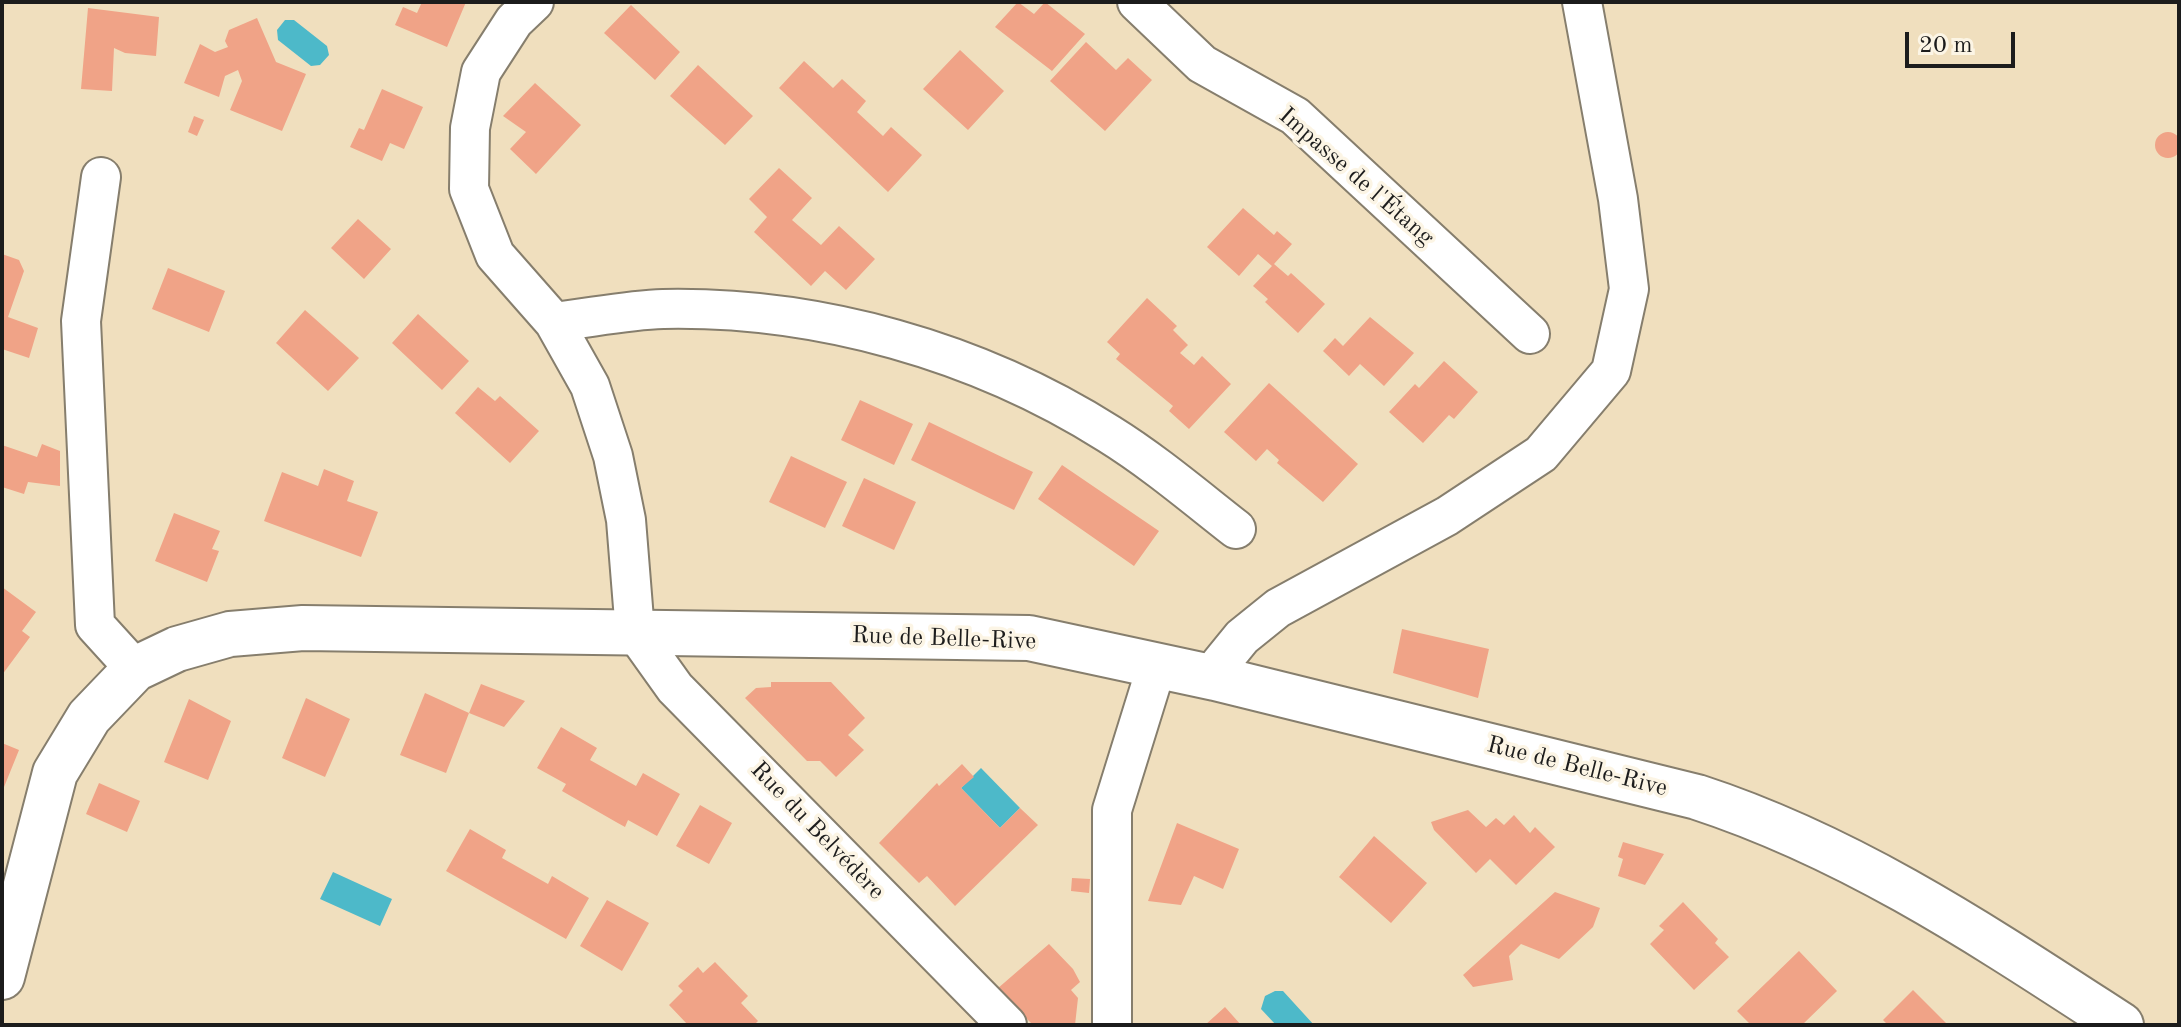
<!DOCTYPE html>
<meta charset="utf-8">
<style>
body{margin:0}
#map{position:relative;width:2181px;height:1027px;overflow:hidden;background:#f0dfbe;font-family:"Old Standard TT",serif}
canvas{display:block}
.frame{position:absolute;inset:0;border:4px solid #1c1c1c;pointer-events:none}
.scale{position:absolute;left:1905px;top:32px;width:110px;height:36px;box-sizing:border-box;border:4px solid #1c1c1c;border-top:0;padding-left:10px;font-size:24px;line-height:28px;white-space:nowrap;color:#1c1c1c;-webkit-text-stroke:6px #fcf5e5;paint-order:stroke}
</style>
<div id="map">
<canvas width="2181" height="1027"></canvas>
<div class="frame"></div>
<div class="scale">20 m</div>
</div>
<script>
const ctx = document.querySelector('canvas').getContext('2d');
ctx.lineJoin = 'round';
function fillPath(path, color) {
  ctx.fillStyle = color;
  ctx.fill(path, 'evenodd');
}
function trace(path, color, width, dash) {
  ctx.strokeStyle = color;
  ctx.lineWidth = width;
  ctx.lineCap = dash ? 'butt' : 'round';
  ctx.setLineDash(dash || []);
  ctx.stroke(path);
}
function label(font, color, halo, rows, align = 'center') {
  ctx.font = font + ' "Old Standard TT",serif';
  ctx.lineWidth = 7;
  ctx.setLineDash([]);
  ctx.textBaseline = 'middle';
  ctx.strokeStyle = halo;
  ctx.fillStyle = color;
  for (const [text, x, y, turn = 0] of rows) {
    ctx.save();
    ctx.translate(x, y);
    ctx.rotate((+turn || 0) * Math.PI / 180);
    ctx.textAlign = isNaN(turn) ? turn : align;
    if (halo) ctx.strokeText(text, 0, 0);
    ctx.fillText(text, 0, 0);
    ctx.restore();
  }
}
fillPath(new Path2D(`
 M285 20H294L327 46 329 55 320 65 311 66 278 40 277 30Z
 M981 768 1020 808 1000 828 961 788Z
 M333 872 392 899 380 926 320 899Z
 M1275 991H1283L1314 1025H1276L1261 1009 1265 996Z`), '#4db9c9');
fillPath(new Path2D(`
 M422 2H466L447 47 395 25 403 7 417 13Z
 M1018 2 1034 14 1045 2 1085 34 1052 71 995 27Z
 M631 5 680 52 655 80 604 33Z
 M88 8 159 17 156 56 125 53 114 48 112 91 81 89Z
 M257 18 276 62 306 74 282 131 230 110 242 81 238 70 225 76 219 97 184 83 200 44 215 52 228 47 225 41 229 30Z
 M1086 42 1116 70 1128 58 1152 80 1105 131 1050 81Z
 M960 50 1004 91 968 130 923 89Z
 M804 61 833 88 842 79 866 101 857 112 883 136 891 127 922 155 888 192 779 88Z
 M698 65 753 116 725 145 670 96Z
 M535 83 581 125 536 174 510 149 526 132 503 116Z
 M382 89 423 107 404 149 390 143 382 161 350 147 359 128 364 130Z
 M194 116 204 120 197 136 188 132Z
 M2155 145a13 13 0 1 1 26 0a13 13 0 1 1-26 0Z
 M779 168 812 198 792 220 821 245 839 226 875 259 846 290 825 271 811 286 754 232 767 217 749 199Z
 M1243 208 1274 235 1277 231 1292 244 1274 264 1288 276 1291 273 1325 304 1298 333 1265 302 1268 299 1253 286 1272 266 1258 254 1239 276 1207 247Z
 M358 219 391 249 364 279 331 248Z
 M2 254 19 260 24 271 8 317 38 328 29 358 2 349Z
 M168 268 225 291 209 332 152 309Z
 M1147 298 1177 326 1173 330 1188 345 1180 353 1194 365 1202 356 1231 384 1189 429 1169 411 1173 406 1116 359 1120 354 1107 342Z
 M305 310 359 358 328 391 276 343Z
 M418 314 469 361 442 390 392 343Z
 M1370 317 1414 353 1384 386 1360 364 1349 376 1323 351 1335 338 1343 346Z
 M1444 361 1478 392 1454 419 1449 415 1423 443 1389 412 1415 384 1419 388Z
 M1269 383 1358 464 1323 502 1277 463 1279 460 1267 449 1256 461 1224 432Z
 M478 387 495 401 500 396 539 431 510 463 455 413Z
 M860 400 913 424 894 465 841 440Z
 M929 422 1033 472 1014 510 911 460Z
 M42 444 60 451V486L28 482 24 494 2 487V445L37 457Z
 M791 456 847 482 825 528 769 502Z
 M1062 465 1159 531 1134 566 1038 499Z
 M324 469 354 481 347 501 378 512 361 557 264 521 282 472 318 486Z
 M864 478 916 502 894 550 842 526Z
 M174 513 220 531 212 549 219 551 207 582 155 561Z
 M2 587 36 612 22 631 30 637 2 675Z
 M1402 629 1489 649 1478 698 1393 673Z
 M771 682H831L865 718 848 735 864 750 836 777 820 761H807L745 698 756 688 771 687Z
 M481 684 525 701 504 727 469 713Z
 M425 693 469 713 446 773 400 755Z
 M306 698 350 719 325 777 282 758Z
 M189 699 231 721 208 780 164 762Z
 M561 727 597 748 590 760 636 786 643 773 680 794 657 836 628 820 625 827 616 822 562 791 566 784 537 768Z
 M2 743 19 750 2 792Z
 M962 764 974 777 961 788 1000 828 1020 808 1038 825 955 906 927 876 919 883 879 843 937 783 939 786Z
 M99 783 140 801 127 832 86 814Z
 M700 805 732 823 709 864 676 846Z
 M1468 810 1486 827 1496 818 1504 825 1514 815 1530 833 1535 827 1555 847 1516 885 1490 859 1476 873 1434 830 1431 822Z
 M1177 823 1239 849 1223 889 1194 876 1181 905 1148 901Z
 M470 829 506 850 502 858 548 884 552 876 589 898 566 939 446 871Z
 M1374 836 1427 883 1391 923 1339 877Z
 M1623 842 1664 854 1645 885 1618 876 1623 859 1618 857Z
 M1072 878 1090 879 1089 893 1071 891Z
 M1555 892 1600 908 1593 927 1559 959 1521 944 1509 956 1513 980 1473 987 1463 975Z
 M607 900 649 923 622 971 580 946Z
 M1683 902 1718 939 1715 943 1729 957 1694 990 1650 944 1664 930 1659 926Z
 M1049 944 1073 969 1080 982 1071 990 1078 998 1075 1025H1033L997 989Z
 M1799 951 1837 991 1802 1025H1751L1737 1011Z
 M715 962 748 996 741 1003 758 1021 754 1025H688L669 1005 683 991 678 986 698 967 703 973Z
 M1913 990 1948 1025H1888L1883 1020Z
 M1225 1007 1241 1025H1205Z`), '#f0a387');
const street = new Path2D(`
 M534 2 514 21 481 72 470 128 469 189 495 255 554 322 590 386 613 456 626 520 635 632 675 688 1007 1025
 M1137 2 1202 64 1295 116 1530 334
 M101 177 81 321 95 625 135 669
 M554 322C590 318 627 310 663 309 818 306 978 351 1109 434 1154 462 1195 497 1236 529
 M1215 678 1220 664 1242 637 1278 608 1447 516 1541 454 1611 371 1629 289 1618 199 1582 2
 M1112 1025V810L1157 665`);
const secondary = new Path2D(`
 M2 977 55 773 89 717 135 669 177 649 230 634 303 628 1029 638 1215 678 1697 797C1853 848 1984 936 2121 1025`);
trace(street, '#867e6d', 42);
trace(secondary, '#867e6d', 48);
trace(street, '#fff', 38);
trace(secondary, '#fff', 44);
label('24px', '#1c1c1c', '#fcf5e5', [
 ["Impasse de l'Étang",1356,177,41],
 ["Rue de Belle-Rive",944,639,2],
 ["Rue de Belle-Rive",1577,767,14],
 ["Rue du Belvédère",817,831,46]
]);
</script>
